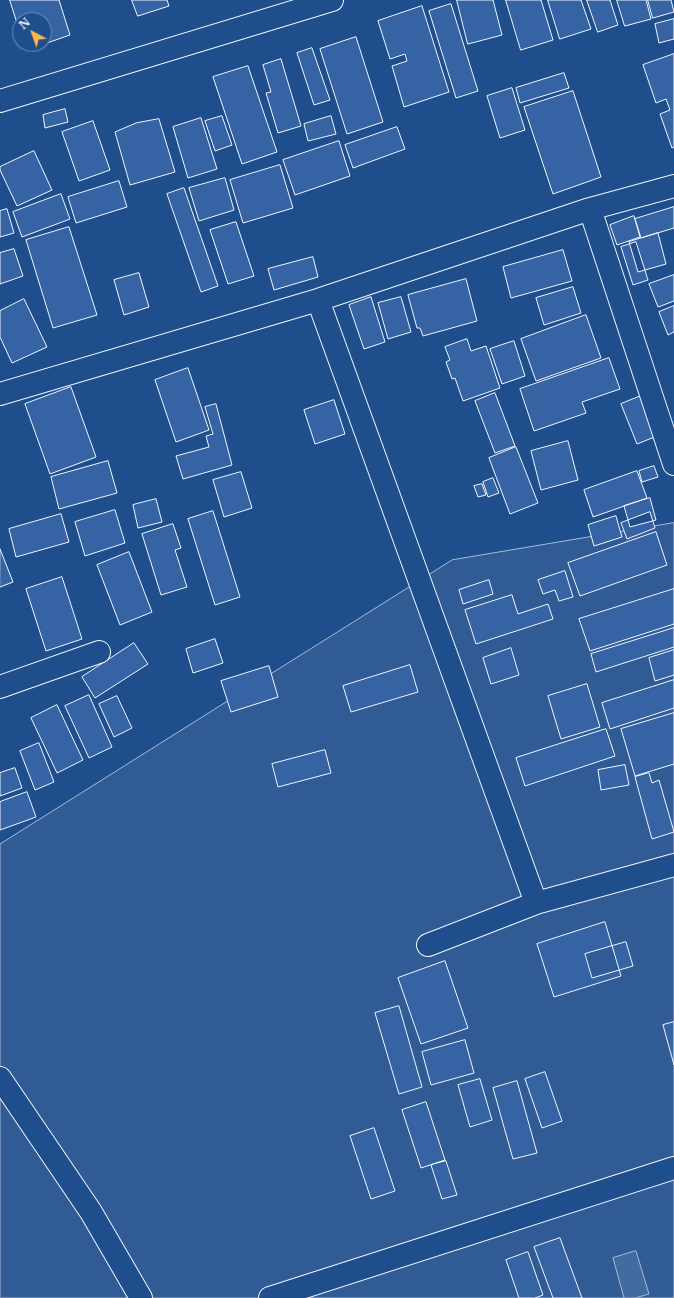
<!DOCTYPE html>
<style>
body{margin:0}
#map{position:relative;width:674px;height:1298px;overflow:hidden;background:#1f4e8c;font-family:"Libre Baskerville",serif}
canvas{display:block}
.north{position:absolute;left:12px;top:12px;width:40px;height:40px;box-sizing:border-box;background:#1f4e8c;border:1px solid #7391ba;border-radius:50%;rotate:319deg;font-size:11px;font-weight:700;line-height:16px;text-align:center;color:#f2f6ff}
.north::after{content:'';display:block;margin:auto;width:14px;height:18px;background:#ffb74d;clip-path:polygon(50% 0,100% 100%,50% 72%,0 100%)}
</style>
<div id="map">
<canvas width="674" height="1298"></canvas>
<div class="north">N</div>
</div>
<script>
const ctx = document.querySelector('canvas').getContext('2d');
ctx.lineJoin = 'round';
function fillPath(path, color) {
  ctx.fillStyle = color;
  ctx.fill(path, 'evenodd');
}
function trace(path, color, width, dash) {
  ctx.strokeStyle = color;
  ctx.lineWidth = width;
  ctx.lineCap = dash ? 'butt' : 'round';
  ctx.setLineDash(dash || []);
  ctx.stroke(path);
}
const built = new Path2D(`
 M674 523V1298H0V844L452 560Z`);
fillPath(built, '#305b95');
trace(built, '#a8bbd7', 1);
const water = new Path2D(`
 M636 1251 649 1294 635 1298H624L613 1258Z`);
fillPath(water, '#446ba0');
trace(water, '#a8bbd7', 1);
const building = new Path2D(`
 M10 0H59L70 35 44 44V20H20V32Z
 M132 0H167L169 6 138 16Z
 M457 0H493L502 35 468 44Z
 M506 0H541L553 40 521 50Z
 M548 0H581L591 29 560 39Z
 M587 0H610L618 25 598 32Z
 M617 0H646L651 19 625 26Z
 M648 0H671L674 12 653 18Z
 M451 4 478 91 456 98 429 11Z
 M422 6 449 92 404 107 392 66 407 61 405 54 390 59 378 21Z
 M674 19V39L659 43 655 24Z
 M356 37 383 122 347 134 320 49Z
 M24 44H43L25 49Z
 M312 48 330 100 314 105 297 53Z
 M674 54V147L672 148 660 114 670 110 666 99 656 103 643 65Z
 M281 59 301 126 278 133 266 93 271 92 263 65Z
 M248 66 277 152 242 164 213 77Z
 M564 73 569 88 520 103 516 88Z
 M512 88 525 130 500 138 487 96Z
 M573 91 601 177 553 194 524 107Z
 M65 109 68 122 45 128 43 115Z
 M222 116 232 145 215 151 205 121Z
 M331 116 336 134 308 141 304 124Z
 M201 118 217 169 188 178 173 127Z
 M159 119 175 172 130 185 115 132 136 123Z
 M93 121 110 170 79 181 62 132Z
 M397 127 405 149 353 168 345 145Z
 M339 141 350 176 295 195 283 160Z
 M34 151 52 190 17 206 0 170V167Z
 M280 165 293 208 243 223 230 180Z
 M225 178 234 210 199 221 189 188Z
 M119 181 127 207 76 223 68 197Z
 M184 188 218 286 201 292 167 194Z
 M61 194 70 219 22 237 13 212Z
 M674 207V228L641 238 635 219Z
 M7 209 14 233 0 237V211Z
 M634 216 640 237 617 245 610 225Z
 M236 222 254 276 228 284 210 230Z
 M69 227 97 315 53 328 26 240Z
 M658 233 666 264 638 272 629 242Z
 M636 242 648 280 633 285 621 247Z
 M14 249 23 276 0 284V253Z
 M563 250 572 281 511 298 503 267Z
 M313 257 318 277 274 290 268 269Z
 M139 273 149 307 124 315 114 280Z
 M674 275V301L658 307 649 284Z
 M466 279 477 321 423 336 420 328H417L408 295Z
 M573 287 581 313 544 325 536 298Z
 M371 297 385 342 364 349 349 305Z
 M401 297 411 332 388 339 378 303Z
 M24 299 47 347 12 363 0 337V311Z
 M674 306V332L668 335 659 312Z
 M586 315 601 358 536 381 521 339Z
 M467 339 471 351 486 346 500 388 463 401 455 378 452 379 446 362 450 360 445 347Z
 M514 341 525 376 502 384 490 349Z
 M609 358 620 389 582 402 586 413 534 431 520 389Z
 M188 368 209 430 176 442 155 380Z
 M71 387 96 457 50 474 25 404Z
 M495 393 515 446 495 453 475 401Z
 M641 396 657 436 637 444 621 404Z
 M334 400 345 434 315 444 304 410Z
 M216 404 232 465 183 479 176 456 209 447 206 436 213 434 205 407Z
 M568 441 578 480 541 490 531 451Z
 M516 447 538 503 510 514 489 458Z
 M108 461 117 493 59 509 51 477Z
 M654 466 658 477 642 482 639 471Z
 M637 471 647 498 593 517 584 490Z
 M241 472 252 508 224 517 213 480Z
 M493 478 499 493 488 497 483 482Z
 M482 484 486 495 478 497 474 486Z
 M650 498 656 520 630 527 624 506Z
 M156 499 162 522 138 528 133 505Z
 M115 510 125 543 85 556 75 522Z
 M213 511 240 597 215 605 188 519Z
 M650 512 655 528 627 539 621 523Z
 M61 514 69 542 16 557 9 529Z
 M616 516 622 537 594 546 588 525Z
 M173 524 181 548 175 550 187 587 161 595 142 534Z
 M656 532 667 565 580 596 568 563Z
 M0 549 13 582 0 587Z
 M129 552 152 612 120 625 97 565Z
 M565 571 573 597 559 601 555 590 543 594 538 580Z
 M62 577 82 639 46 651 26 589Z
 M489 580 493 594 463 604 459 590Z
 M674 589V624L590 651 579 619Z
 M512 595 518 614 548 604 553 619 476 644 465 610Z
 M674 628V647L596 672 591 654Z
 M215 639 223 663 193 673 186 649Z
 M134 643 148 664 95 698 82 677Z
 M511 648 519 675 491 684 483 658Z
 M674 650V675L655 681 649 658Z
 M410 665 418 692 351 712 343 686Z
 M269 666 278 697 231 712 221 681Z
 M674 680V708L610 729 602 703Z
 M587 684 600 727 561 739 548 696Z
 M89 695 112 747 89 758 65 706Z
 M117 696 132 728 114 737 99 704Z
 M57 705 83 760 57 773 31 718Z
 M674 713V764L635 776 621 729Z
 M606 729 615 756 525 786 516 758Z
 M39 743 54 782 35 790 20 751Z
 M325 750 331 773 278 787 272 764Z
 M625 765 629 785 601 790 598 770Z
 M15 768 22 788 0 796V773Z
 M649 773 652 783 659 780 674 832 652 839 635 777Z
 M27 792 36 817 0 830V802Z
 M605 922 621 976 554 997 537 944Z
 M626 942 633 966 592 978 585 954Z
 M445 961 468 1028 421 1044 398 978Z
 M399 1006 422 1087 399 1094 375 1013Z
 M674 1022V1065L663 1025Z
 M465 1040 474 1073 431 1085 422 1052Z
 M545 1072 562 1121 542 1128 525 1079Z
 M480 1079 492 1120 470 1127 458 1085Z
 M517 1081 537 1153 513 1159 493 1088Z
 M426 1102 445 1160 421 1168 402 1110Z
 M374 1128 395 1191 371 1199 350 1136Z
 M446 1161 457 1195 442 1199 431 1165Z
 M560 1238 582 1298H553L534 1247Z
 M528 1252 543 1295 535 1298H519L506 1260Z`);
fillPath(building, '#3563a3');
trace(building, '#f2f6ff', 1);
const minor = new Path2D(`
 M0 101 332 0
 M590 209 674 464
 M318 300 536 903
 M0 394 318 300 590 209 674 186
 M0 687 99 652
 M428 945 536 903 674 865
 M0 1078 91 1212 141 1298
 M270 1298 674 1168`);
trace(minor, '#f2f6ff', 24);
trace(minor, '#1f4e8c', 22);
</script>
